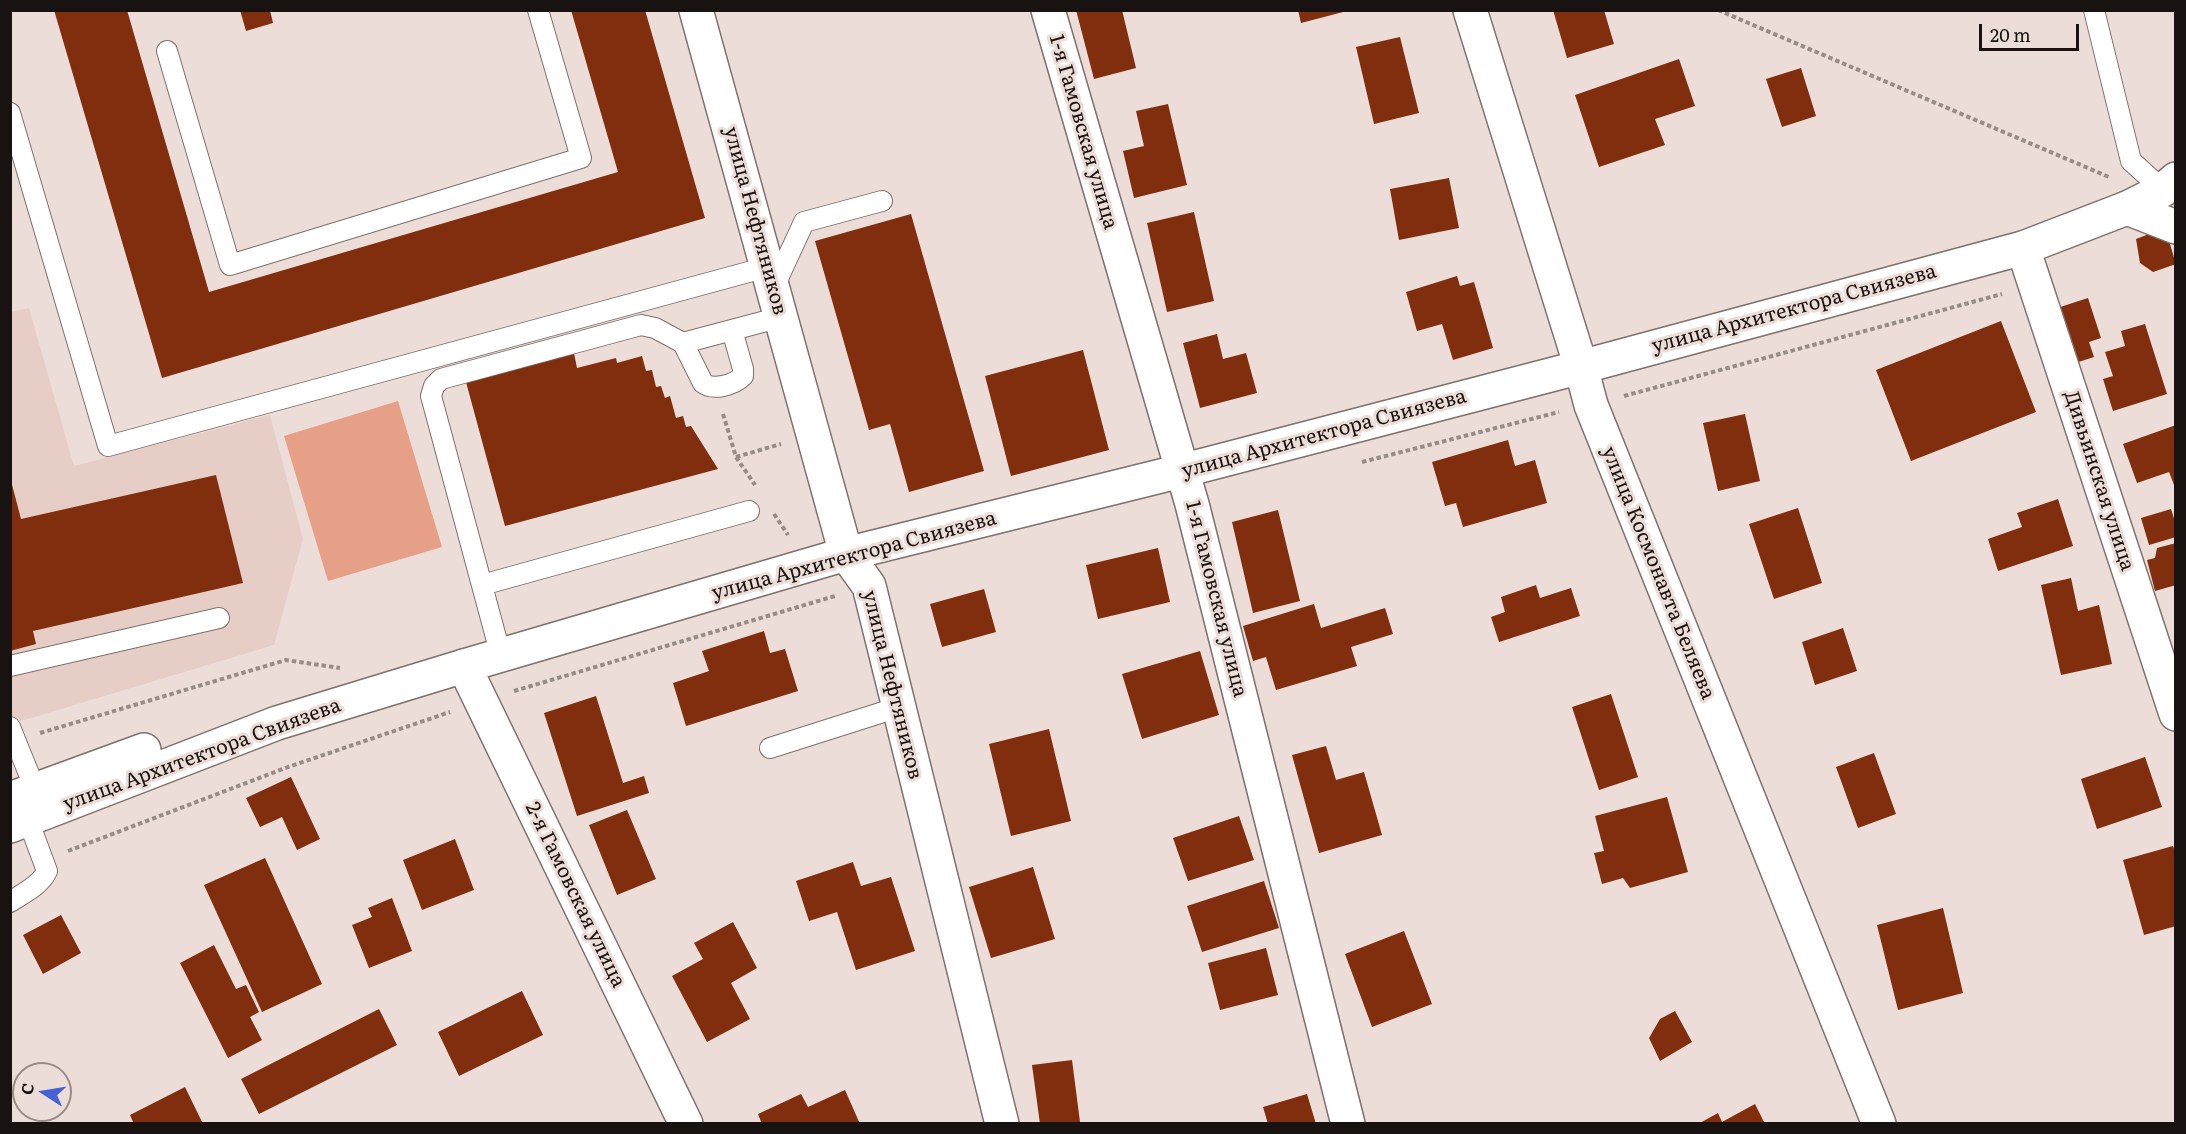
<!DOCTYPE html>
<meta charset="utf-8">
<style>
body{margin:0}
#map{position:relative;width:2186px;height:1134px;overflow:hidden;background:#edddd8;font-family:Literata,serif}
canvas{display:block}
.frame{position:absolute;inset:0;border:12px solid #181210;pointer-events:none}
.north{position:absolute;left:12px;top:1062px;width:60px;height:60px;box-sizing:border-box;background:#edddd8;border:2px solid #988c88;border-radius:50%;rotate:282deg;font-size:16px;font-weight:700;line-height:24px;text-align:center;color:#181210}
.north::after{content:'';display:block;margin:auto;width:21px;height:27px;background:#4562d5;clip-path:polygon(50% 0,100% 100%,50% 72%,0 100%)}
.scale{position:absolute;left:1979px;top:24px;width:100px;height:27px;box-sizing:border-box;border:3px solid #181210;border-top:0;padding-left:8px;font-size:18px;line-height:21px;white-space:nowrap;color:#181210;-webkit-text-stroke:4px #edddd8;paint-order:stroke}
</style>
<div id="map">
<canvas width="2186" height="1134"></canvas>
<div class="frame"></div>
<div class="north">С</div>
<div class="scale">20 m</div>
</div>
<script>
const ctx = document.querySelector('canvas').getContext('2d');
ctx.lineJoin = 'round';
function fillPath(path, color) {
  ctx.fillStyle = color;
  ctx.fill(path, 'evenodd');
}
function trace(path, color, width, dash) {
  ctx.strokeStyle = color;
  ctx.lineWidth = width;
  ctx.lineCap = dash ? 'butt' : 'round';
  ctx.setLineDash(dash || []);
  ctx.stroke(path);
}
function label(font, color, halo, rows, align = 'center') {
  ctx.font = font + ' Literata,serif';
  ctx.lineWidth = 6;
  ctx.setLineDash([]);
  ctx.textBaseline = 'middle';
  ctx.strokeStyle = halo;
  ctx.fillStyle = color;
  for (const [text, x, y, turn = 0] of rows) {
    ctx.save();
    ctx.translate(x, y);
    ctx.rotate((+turn || 0) * Math.PI / 180);
    ctx.textAlign = isNaN(turn) ? turn : align;
    if (halo) ctx.strokeText(text, 0, 0);
    ctx.fillText(text, 0, 0);
    ctx.restore();
  }
}
fillPath(new Path2D(`
 M29 308 74 466 270 415 303 539 274 645 11 724 10 312Z`), '#e6cec6');
fillPath(new Path2D(`
 M398 401 442 547 328 581 284 436Z`), '#e6a088');
fillPath(new Path2D(`
 M54 10H127L209 292 618 172 571 10H645L705 218 162 378Z
 M240 10H270L273 23 246 31Z
 M1076 10H1122L1136 68 1094 79Z
 M1298 10H1347V11L1301 23Z
 M1553 10H1604L1614 44 1567 58Z
 M1400 37 1419 113 1374 124 1356 47Z
 M1679 59 1695 106 1655 119 1665 145 1599 167 1575 95Z
 M1801 68 1816 116 1782 127 1766 79Z
 M1168 104 1187 185 1134 198 1123 151 1144 146 1136 111Z
 M1449 178 1459 228 1399 240 1390 189Z
 M1194 212 1214 301 1167 312 1147 223Z
 M911 214 984 471 909 492 890 424 869 430 815 241Z
 M2165 228 2176 264 2153 272 2140 263 2136 239Z
 M1457 276 1460 286 1474 282 1493 348 1453 360 1442 324 1417 331 1406 292Z
 M2088 298 2101 338 2089 342 2094 357 2069 365 2051 310Z
 M2001 321 2036 412 1911 461 1876 370Z
 M2145 324 2167 394 2113 411 2103 379 2113 376 2105 352 2125 346 2121 331Z
 M1217 334 1223 359 1246 353 1257 393 1200 408 1183 343Z
 M1083 350 1109 450 1011 476 985 376Z
 M574 353 577 368 616 358 617 363 642 356 646 371 652 370 656 387 661 386 665 398 670 396 676 418 683 416 686 427 691 426 718 469 505 526 466 382Z
 M1745 414 1760 481 1718 491 1703 423Z
 M2176 425V490L2169 472 2137 483 2123 444Z
 M1508 440 1515 466 1535 460 1547 503 1463 527 1456 503 1445 506 1432 462Z
 M216 475 243 583 33 631 36 644 10 651V477L21 519Z
 M2058 499 2073 546 1998 571 1988 539 2022 527 2017 513Z
 M1798 508 1822 583 1774 599 1749 524Z
 M2171 509 2176 525V537L2149 545 2141 518Z
 M1278 510 1300 601 1253 613 1232 522Z
 M2176 543V585L2155 591 2147 560 2155 558 2157 548Z
 M1158 548 1170 602 1098 619 1086 565Z
 M2071 578 2078 611 2099 605 2112 664 2061 675 2041 585Z
 M1536 585 1540 598 1571 588 1580 616 1499 642 1491 617 1505 612 1501 597Z
 M984 589 996 632 942 647 930 604Z
 M1314 604 1321 628 1385 608 1393 634 1351 647 1357 666 1276 690 1266 657 1253 661 1243 626Z
 M1843 628 1857 671 1815 685 1802 642Z
 M764 631 770 653 785 649 798 691 686 726 673 683 709 671 702 651Z
 M1200 651 1219 715 1142 739 1122 674Z
 M1611 694 1638 777 1599 790 1572 707Z
 M596 696 623 783 644 776 649 793 577 816 544 713Z
 M1049 729 1071 821 1011 836 989 744Z
 M1326 746 1336 780 1364 772 1382 835 1319 853 1292 755Z
 M1874 753 1896 814 1858 828 1836 767Z
 M2145 757 2162 807 2097 829 2081 779Z
 M291 777 320 839 297 850 282 817 260 827 246 798Z
 M1667 797 1688 872 1630 888 1623 878 1602 884 1594 853 1604 851 1595 816Z
 M627 810 656 879 617 895 589 825Z
 M1239 816 1254 860 1188 881 1173 838Z
 M455 839 474 890 422 910 403 860Z
 M2173 846 2176 854V926L2144 935 2123 860Z
 M265 858 322 984 262 1012 204 885Z
 M853 862 861 886 891 877 915 951 856 970 837 912 809 921 796 881Z
 M1033 867 1055 939 991 958 969 887Z
 M1264 881 1279 928 1202 952 1187 906Z
 M392 898 412 951 369 968 352 925 372 917 368 908Z
 M1943 908 1963 993 1898 1010 1877 925Z
 M61 915 81 953 43 974 23 935Z
 M733 922 757 968 731 983 750 1019 707 1042 672 976 703 959 694 943Z
 M1404 931 1432 1004 1372 1027 1345 954Z
 M214 945 236 989 246 985 259 1012 250 1017 262 1040 228 1058 180 963Z
 M1266 948 1278 995 1220 1010 1208 963Z
 M522 991 543 1035 459 1076 438 1032Z
 M379 1009 397 1045 259 1114 241 1079Z
 M1675 1011 1692 1042 1660 1061 1649 1038 1660 1019Z
 M1072 1060 1080 1122 1040 1124 1032 1065Z
 M185 1087 203 1124H134L130 1115Z
 M845 1090 860 1124H762L758 1114 801 1094 808 1107Z
 M1307 1094 1316 1124H1268L1263 1107Z
 M1755 1104 1765 1124H1698L1718 1113 1722 1122Z
 M38 1110H56L42 1117Z`), '#802e0d');
const service = new Path2D(`
 M2094 10 2131 161 2163 190
 M167 51 230 265 581 158 538 10
 M10 113 108 446 767 267
 M773 289 804 222 882 201
 M683 343 703 383C713 391 734 385 743 376V369L732 330
 M482 585 749 511
 M501 656 431 396 434 386 441 379 641 325 655 328 683 343 781 317
 M10 666 219 618
 M10 727 35 789
 M770 748 899 707
 M10 902C22 894 41 885 47 871L24 809`);
const minor = new Path2D(`
 M696 10 846 554 869 586 1002 1124
 M1048 10 1192 504 1348 1124
 M1470 10 1581 367 1591 405 1879 1124
 M2127 208 2176 227
 M2023 248 2176 714
 M464 666 686 1124`);
const secondary = new Path2D(`
 M10 799 144 750
 M10 826 277 723 464 666 846 554 1181 471 1581 367 2023 248 2127 208 2163 190 2176 179`);
trace(service, '#7e706c', 22);
trace(minor, '#7e706c', 36);
trace(secondary, '#7e706c', 36);
trace(new Path2D(`
 M1718 10 2109 177
 M1624 396 2002 294
 M723 414 736 457 755 485
 M736 457 781 444
 M1362 462 1559 412
 M774 514 788 535
 M514 691 835 596
 M40 733 286 660 340 668
 M68 851 288 767 450 712`), '#988c88', 4, [4.5, 3]);
trace(service, '#fff', 20);
trace(minor, '#fff', 33);
trace(secondary, '#fff', 33);
label('20px', '#181210', '#edddd8', [
 ["1-я Гамовская улица",1083,132,74],
 ["улица Нефтяников",755,221,75],
 ["улица Архитектора Свиязева",1794,309,-15],
 ["улица Архитектора Свиязева",1324,434,-15],
 ["Дивьинская улица",2099,481,72],
 ["улица Архитектора Свиязева",854,556,-15],
 ["улица Космонавта Беляева",1658,573,68],
 ["1-я Гамовская улица",1216,599,76],
 ["улица Нефтяников",892,685,76],
 ["улица Архитектора Свиязева",202,755,-20],
 ["2-я Гамовская улица",575,895,64]
]);
</script>
